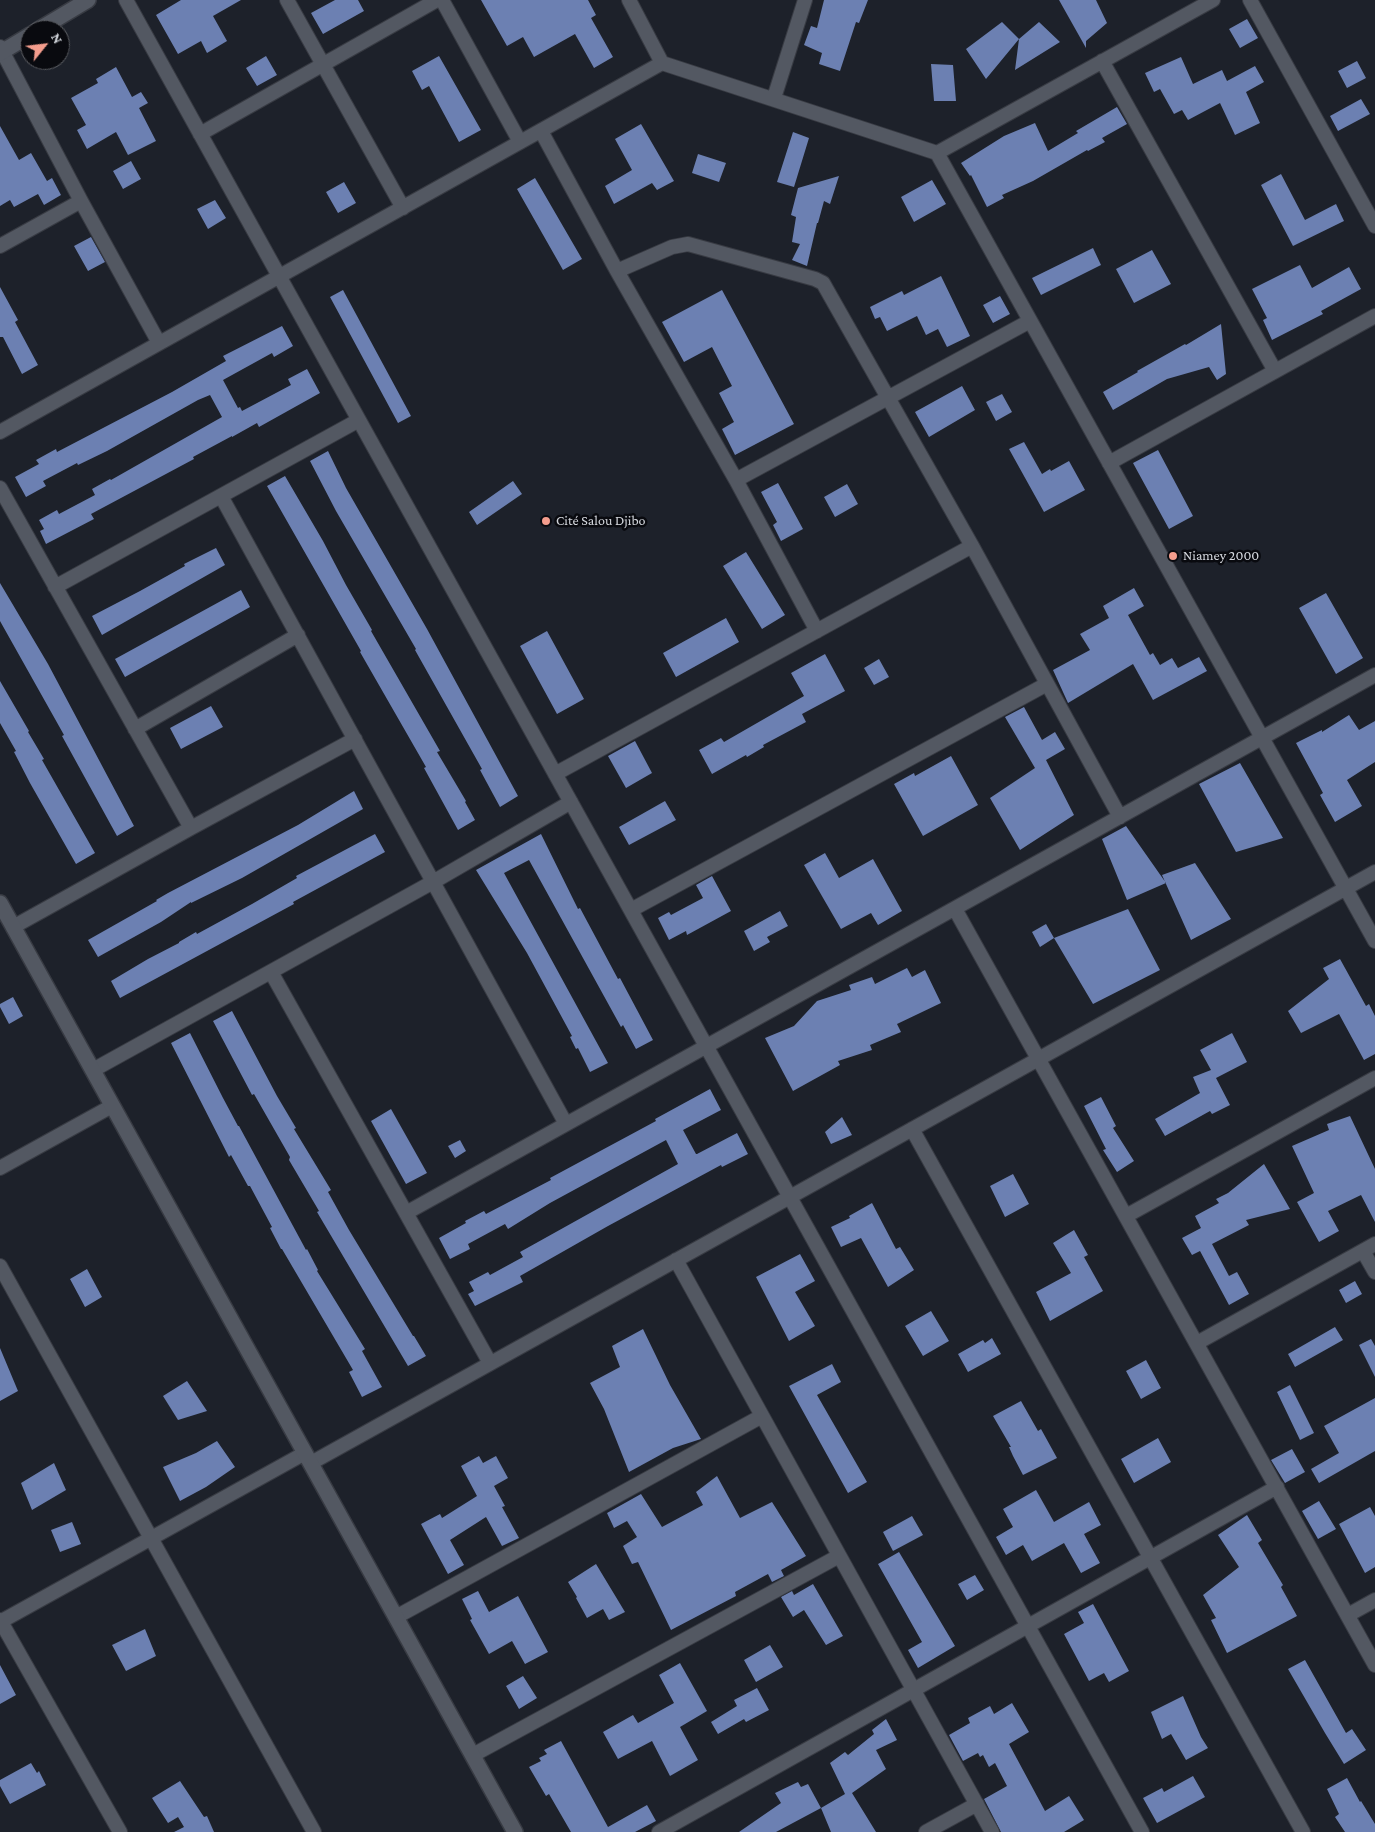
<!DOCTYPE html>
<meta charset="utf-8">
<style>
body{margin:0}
#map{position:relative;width:1375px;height:1832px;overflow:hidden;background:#1d212a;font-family:"Crimson Pro",serif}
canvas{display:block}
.north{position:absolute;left:20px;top:20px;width:50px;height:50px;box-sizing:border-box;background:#090a0f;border:1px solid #5a5c61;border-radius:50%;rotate:61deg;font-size:14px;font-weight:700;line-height:20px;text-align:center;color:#d4d7dd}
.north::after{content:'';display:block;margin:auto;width:18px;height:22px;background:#f49d8d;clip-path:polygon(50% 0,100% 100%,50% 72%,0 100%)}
</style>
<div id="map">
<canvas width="1375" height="1832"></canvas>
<div class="north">N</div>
</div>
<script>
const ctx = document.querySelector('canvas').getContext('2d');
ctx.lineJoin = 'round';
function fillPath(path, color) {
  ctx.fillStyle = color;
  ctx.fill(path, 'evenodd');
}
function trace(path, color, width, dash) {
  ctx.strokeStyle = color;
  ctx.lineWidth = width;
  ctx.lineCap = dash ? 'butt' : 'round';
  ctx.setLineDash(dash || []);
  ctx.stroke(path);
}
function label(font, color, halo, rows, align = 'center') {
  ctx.font = font + ' "Crimson Pro",serif';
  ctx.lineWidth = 5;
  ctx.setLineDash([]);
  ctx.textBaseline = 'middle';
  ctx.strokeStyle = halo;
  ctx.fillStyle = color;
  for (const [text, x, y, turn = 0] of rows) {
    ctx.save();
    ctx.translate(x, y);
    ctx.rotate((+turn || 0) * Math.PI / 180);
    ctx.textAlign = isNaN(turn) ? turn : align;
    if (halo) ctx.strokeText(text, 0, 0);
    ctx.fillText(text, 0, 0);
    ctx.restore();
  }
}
fillPath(new Path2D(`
 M181 0H241L213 16 227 41 207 53 201 41 178 54 156 15Z
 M335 0H358L364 11 323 34 311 13Z
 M481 0H588L596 15 591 18 613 57 594 68 575 34 534 57 523 37 507 46Z
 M824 0H868L859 23 856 22 840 71 819 64 822 53 804 45 811 26 817 28Z
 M1059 0H1096L1107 23 1086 41V48Z
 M1247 19 1258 38 1240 48 1229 29Z
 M1002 22 1019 39 986 79 966 49Z
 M1039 22 1060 42 1015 70 1019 39Z
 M266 56 277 75 257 86 246 68Z
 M439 56 481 130 459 142 429 86 422 90 412 71Z
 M1181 57 1193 84 1222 70 1227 81 1255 66 1264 82 1246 92 1260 123 1235 135 1220 103 1188 120 1182 110 1174 114 1160 89 1154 92 1145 73Z
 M1357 61 1366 78 1347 88 1338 71Z
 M931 64 953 65 956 101H934Z
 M116 67 132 97 141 92 148 103 139 108 156 141 128 155 116 132 87 149 77 130 86 125 71 98 98 83 96 79Z
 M1361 99 1370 114 1338 131 1330 116Z
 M1117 107 1127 124 1102 138 1105 142 1088 151 1087 150 1033 181 1002 195 1004 198 987 207 971 175 970 176 961 163 1004 136 1035 123 1048 151 1078 133 1076 131Z
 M641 124 674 181 657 190 652 183 614 204 605 186 632 170 615 139Z
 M0 126 19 160 31 153 47 181 52 178 61 195 44 205 38 194 14 207 10 200 0 206Z
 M793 132 809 138 794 187 777 182Z
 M698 154 726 163 719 182 692 173Z
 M131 161 141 179 123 189 113 171Z
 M1281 174 1305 220 1336 204 1344 221 1293 246 1261 185Z
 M839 176 830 204 824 201 818 223H817L807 266 792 260 800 244 792 242 796 217 791 215 798 188Z
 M535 178 582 259 563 270 517 189Z
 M932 180 946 204 914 222 901 197Z
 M344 182 356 203 338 213 326 192Z
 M215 200 226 218 208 229 197 209Z
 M91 237 105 262 88 271 74 246Z
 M1093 248 1101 265 1041 295 1032 278Z
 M1152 250 1171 284 1134 303 1116 269Z
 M1300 265 1312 288 1349 267 1361 289 1321 311 1323 314 1272 340 1263 320 1267 318 1252 289Z
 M941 276 970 336 947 347 938 329 926 335 917 316 887 331 880 317 875 319 870 307 902 291 904 295Z
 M0 287 18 320 15 322 38 365 22 374 3 337H0Z
 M343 290 411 416 398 423 330 297Z
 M722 290 794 424 735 455 722 429 734 422 719 393 732 386 712 347 684 362 662 322Z
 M1000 296 1010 314 993 323 983 305Z
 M1221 324 1226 374 1217 380 1209 367 1167 379 1113 410 1103 392 1138 372 1137 371 1185 344 1186 345Z
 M282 326 293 346 274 357 272 353 223 380 238 408 240 407 242 411 291 385 288 379 307 369 320 393 259 427 257 423 232 437V436L193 457 194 459 91 514 94 519 46 544 40 531 44 529 39 520 57 510 59 514 95 495 92 489 110 479 111 480 222 417 210 395 198 400 107 451 78 465 77 463 43 481 46 486 26 497 15 477 39 464 36 460 56 449 57 452 172 392 226 361 223 356Z
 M962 386 975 410 929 437 915 412Z
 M1002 394 1012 412 996 421 986 402Z
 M1024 442 1042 474 1050 469 1051 471 1069 461 1085 490 1044 512 1009 449Z
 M1158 450 1193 516 1169 529 1133 463Z
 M328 451 346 488 427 629 518 796 500 807 480 770 482 769 415 650 416 649 336 511 310 461Z
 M285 476 323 541 346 585 372 630 371 631 440 751 437 752 466 801 465 802 475 820 458 830 424 768 426 767 360 652 361 651 267 486Z
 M513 481 522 494 477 525 469 512Z
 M778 483 803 529 781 541 773 525 777 522 761 492Z
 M847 484 858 504 835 517 824 497Z
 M216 548 225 565 102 635 92 616 140 591 185 566 184 564Z
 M746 552 785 615 762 629 723 566Z
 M0 583 48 664 134 826 117 836 62 736 64 735 0 621Z
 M1134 588 1144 606 1128 615 1150 655 1153 653 1160 665 1172 658 1178 668 1199 657 1207 671 1153 700 1133 664 1068 703 1053 670 1090 650 1080 634 1109 618 1103 606Z
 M241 590 250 607 125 677 115 659Z
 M1326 593 1363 658 1336 674 1299 608Z
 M726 618 739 642 676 677 663 653Z
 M547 631 584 699 557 714 520 646Z
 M825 654 845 691 802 714 806 722 763 745 764 747 747 757 746 755 712 774 699 750 721 738 724 742 804 696 791 673Z
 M879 659 889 677 874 685 864 668Z
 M0 681 29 731 28 732 44 759 42 760 95 853 76 864 30 783 14 752 16 751 0 723Z
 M211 706 223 727 181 749 170 728Z
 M1024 707 1042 740 1055 732 1065 749 1046 760 1074 815 1020 850 990 798 1035 768 1005 717Z
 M1349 715 1359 730 1375 721V762L1347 780 1362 806 1335 822 1320 795 1323 793 1296 743 1322 730V732Z
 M635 741 652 773 626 788 608 756Z
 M951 756 978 805 923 836 894 784 914 773 915 776Z
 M1240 763 1283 838 1236 852 1199 784Z
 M354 791 363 809 242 878 191 903V902L161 922 98 957 88 940 157 901 156 900 168 893 298 825Z
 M665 801 676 820 629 845 619 827Z
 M1126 826 1166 883 1127 900 1102 839Z
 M375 834 385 852 293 902 294 904 120 998 111 981 148 959 179 943V942L196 932 197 934 252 904 297 878 296 876Z
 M541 834 578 909 580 908 618 979 620 978 653 1040 636 1049 623 1025 621 1027 529 860 504 873 608 1063 590 1072 578 1048 576 1049 570 1037 572 1036 527 953 476 870Z
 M825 853 839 878 873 859 902 911 878 925 871 913 841 929 804 865Z
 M1195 863 1231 919 1191 940 1162 875Z
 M712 876 731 911 687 935 686 931 669 940 658 918 669 912 671 915 703 898 696 885Z
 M1128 909 1160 970 1093 1004 1054 938Z
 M780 911 788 926 767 937 770 942 754 951 744 931Z
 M1046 924 1054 938 1040 947 1032 932Z
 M1340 959 1366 1006 1369 1004 1375 1016V1054L1364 1060 1339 1014 1301 1033 1288 1011 1329 979 1323 968Z
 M907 968 912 977 925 970 941 1003 897 1024 901 1032 870 1045 872 1050 838 1061 840 1065 793 1091 765 1038 794 1026 817 1001 851 990 849 985 872 977 875 984Z
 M13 997 23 1016 9 1024 0 1007V1004Z
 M232 1011 277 1096 296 1128 294 1129 331 1190 328 1192 349 1230 413 1336H414L426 1356 408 1366 317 1212 319 1211 289 1160 290 1157 254 1094 252 1095 213 1021Z
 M190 1033 223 1098 238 1126H239L306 1250 307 1249 318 1270 317 1271 365 1349 362 1351 382 1387 362 1397 349 1372 353 1370 282 1249H281L270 1228 272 1227 250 1186H248L231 1155 229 1157 171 1043Z
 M1232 1033 1247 1062 1216 1078 1230 1105 1212 1114 1210 1111 1165 1136 1155 1119 1200 1093 1193 1077 1211 1070 1200 1050Z
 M710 1089 721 1110 683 1130 696 1154H697L737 1133 748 1154 722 1167 721 1165 608 1226 520 1276 523 1282 475 1306 468 1294 474 1291 469 1282 488 1272 490 1275 523 1257 520 1252 678 1164 666 1140 550 1203 508 1229 505 1224 468 1244 470 1249 450 1259 439 1238 466 1223 465 1221 484 1211 486 1214 551 1180 550 1178 656 1121 655 1119Z
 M1101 1097 1116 1126 1113 1128 1134 1161 1117 1172 1103 1150 1106 1149 1084 1106Z
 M391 1109 427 1173 406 1184 371 1121Z
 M1350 1116 1375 1169V1222L1361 1195 1328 1211 1339 1231 1319 1242 1297 1202 1314 1193 1292 1146 1329 1130 1327 1124Z
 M842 1117 852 1135 831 1144 825 1132Z
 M460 1140 466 1151 455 1158 448 1146Z
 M1264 1164 1290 1209 1246 1220 1249 1225 1212 1244 1229 1276 1237 1272 1249 1294 1229 1305 1200 1251 1192 1255 1182 1238 1201 1228 1195 1216 1219 1203 1216 1199 1228 1193Z
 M1013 1174 1029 1204 1005 1217 990 1186Z
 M872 1203 896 1249 900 1247 914 1270 888 1287 861 1238 841 1247 831 1227 850 1218 849 1216Z
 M1074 1230 1088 1255 1084 1257 1103 1291 1050 1321 1036 1292 1071 1273 1053 1243Z
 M800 1254 815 1281 795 1292 815 1326 789 1341 756 1277Z
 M87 1269 102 1297 85 1307 70 1279Z
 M1355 1281 1362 1294 1346 1303 1339 1290Z
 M931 1311 949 1341 923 1356 905 1326Z
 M1335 1327 1343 1340 1295 1367 1288 1354Z
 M643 1329 670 1385 701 1439 673 1448 629 1472 604 1409 590 1383 620 1367 612 1346Z
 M992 1338 1001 1354 968 1372 958 1354 983 1340 985 1343Z
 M1371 1339 1375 1346V1377L1359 1345Z
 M0 1348 18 1391 0 1401Z
 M1146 1360 1161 1388 1141 1399 1126 1371Z
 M832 1364 841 1382 817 1395 867 1482 848 1493 789 1386Z
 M187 1381 207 1411 178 1420 163 1396Z
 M1290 1385 1314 1433 1300 1440 1277 1392Z
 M1375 1398V1451L1319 1483 1311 1469 1339 1453 1324 1426Z
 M1021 1401 1038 1431 1041 1429 1057 1458 1023 1475 1013 1456 1009 1447H1011L993 1416Z
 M1158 1438 1171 1462 1134 1483 1121 1459Z
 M217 1441 235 1467 206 1487 180 1501 163 1467 196 1453Z
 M1292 1449 1305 1472 1285 1483 1271 1460Z
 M479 1456 483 1463 496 1456 508 1478 494 1486 505 1506 502 1507 519 1538 502 1546 486 1517 450 1540 464 1565 448 1574 421 1524 440 1514 442 1518 477 1496 461 1466Z
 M54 1463 66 1490 32 1510 21 1483Z
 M717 1476 740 1518 772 1502 806 1556 781 1570 784 1576 772 1582 768 1574 735 1592 736 1596 671 1630 638 1562 632 1564 623 1546 637 1537 627 1521 614 1528 607 1513 641 1494 662 1527 703 1505 696 1492Z
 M1036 1490 1054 1522 1089 1502 1101 1525 1084 1534 1100 1563 1081 1573 1064 1543 1032 1561 1023 1545 1006 1555 996 1537 1013 1527 1003 1509Z
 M1319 1501 1336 1529 1318 1539 1302 1511Z
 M1370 1507 1375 1516V1567L1365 1573 1339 1524Z
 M1247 1515 1262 1540 1258 1543 1283 1585 1281 1587 1297 1616 1227 1653 1211 1620 1216 1618 1203 1595 1239 1567 1218 1535Z
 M912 1516 923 1535 893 1551 883 1532Z
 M72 1522 81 1544 60 1552 51 1530Z
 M899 1552 955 1646 918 1668 908 1650 922 1642 878 1564Z
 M596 1564 625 1612 609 1620 603 1609 587 1618 576 1598 577 1597 568 1582Z
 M975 1575 984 1590 967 1600 958 1584Z
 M813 1584 843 1636 826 1645 804 1610 793 1617 781 1597 792 1591 794 1595Z
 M478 1591 489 1612 518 1596 548 1652 525 1664 512 1641 489 1654 470 1620 472 1619 462 1599Z
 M1093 1604 1129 1671 1109 1682 1104 1673 1089 1681 1064 1634 1084 1623 1078 1612Z
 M145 1629 156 1656 126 1671 112 1645Z
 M770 1645 783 1667 756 1682 744 1660Z
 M1305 1660 1346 1733 1352 1729 1366 1750 1344 1764 1325 1733 1288 1669Z
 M680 1663 707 1711 680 1727 698 1760 670 1776 652 1741 618 1759 603 1732 633 1715 638 1723 674 1703 659 1675Z
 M0 1665 16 1695 0 1704Z
 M523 1676 537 1698 519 1709 506 1686Z
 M757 1688 769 1710 746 1722 744 1719 718 1734 711 1722 737 1706 734 1700Z
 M1183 1696 1201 1737 1208 1748 1186 1760 1171 1734 1162 1739 1151 1712Z
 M1012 1703 1029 1732 1009 1744 1045 1811 1069 1796 1084 1820 1064 1832H1001L984 1799 1007 1786 995 1763 989 1767 983 1755 980 1757 978 1753 963 1761 949 1735 970 1723 968 1718 990 1706 994 1714Z
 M886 1719 897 1740 876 1750 886 1769 852 1793 876 1832H831L821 1808 845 1794 830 1763 845 1752 848 1755 874 1734 872 1730Z
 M561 1741 608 1827 647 1805 656 1821 635 1832H571L549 1794 546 1796 529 1767 541 1761 539 1758 547 1754 544 1750Z
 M31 1763 37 1773 39 1771 46 1785 10 1804 0 1786V1780Z
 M1193 1776 1205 1797 1157 1823 1143 1798 1162 1788 1164 1792Z
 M1347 1778 1360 1802 1361 1801 1375 1824V1832H1345L1335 1817 1339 1814 1327 1789Z
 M180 1781 204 1817 207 1816 214 1832H174L184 1827 178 1817 168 1823 152 1798Z
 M798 1782 801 1787 808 1784 821 1808 776 1832H739L781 1803 775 1793Z`), '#6c80b2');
const minor = new Path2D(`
 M126 0 1142 1832
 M287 0 403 208
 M442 0 520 142
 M629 0 662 63 937 153 1375 941
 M1250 0 1375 226
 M0 47 81 201 159 343
 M1102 61 1275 371
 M774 98 805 0
 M541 131 617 271 736 480 817 631
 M200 134 437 0
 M937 153 1213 0
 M0 246 81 201
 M617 271 672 247 688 244 815 279 823 283 972 546 1120 817
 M0 432 662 63
 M1109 463 1375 316
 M736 480 1030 321
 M0 488 191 828
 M221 496 566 1124
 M55 587 359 420
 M135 729 298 635
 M555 774 972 546
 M955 909 1375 1665
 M631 910 1047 684
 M13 927 191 828 355 739
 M271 972 490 1363
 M93 1070 433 882 571 802
 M912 1129 1303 1832
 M0 1168 112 1106
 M406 1213 1375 675
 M1126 1216 1375 1078
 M1363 1251 1375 1272
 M676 1260 992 1832
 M0 1266 314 1832
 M1197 1343 1375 1244
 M311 1463 1375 872
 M1348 1615 1375 1600
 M396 1617 762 1416
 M0 1620 120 1832
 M0 1622 305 1453
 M473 1755 839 1556
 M659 1832 1277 1487
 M926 1832 977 1804`);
const tertiary = new Path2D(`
 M38 30 88 0
 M0 53 30 35
 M0 903 515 1832`);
trace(minor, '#383b43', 16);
trace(tertiary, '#383b43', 18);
trace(minor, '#535862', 14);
trace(tertiary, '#535862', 15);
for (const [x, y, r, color] of [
 [546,521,5,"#f49d8d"],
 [1173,556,5,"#f49d8d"]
]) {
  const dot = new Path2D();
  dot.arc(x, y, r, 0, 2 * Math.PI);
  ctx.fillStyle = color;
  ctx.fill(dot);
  trace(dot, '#090a0f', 2);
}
label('14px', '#d4d7dd', '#090a0f', [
 ["Cité Salou Djibo",556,521],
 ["Niamey 2000",1183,556]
], 'left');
</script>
